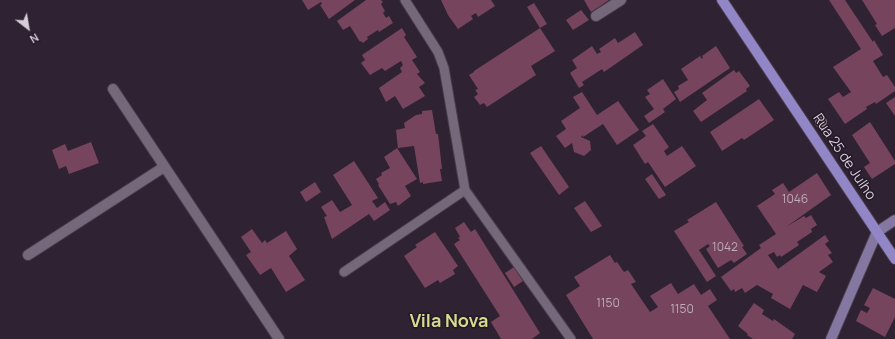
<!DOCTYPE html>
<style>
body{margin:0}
#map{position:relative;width:895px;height:339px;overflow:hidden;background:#2f2232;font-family:Manrope,sans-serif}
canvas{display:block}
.north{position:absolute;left:8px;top:8px;width:40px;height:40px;-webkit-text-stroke:3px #251928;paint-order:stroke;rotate:149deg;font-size:11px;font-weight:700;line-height:16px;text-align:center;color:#d6ced9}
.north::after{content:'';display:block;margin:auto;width:14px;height:18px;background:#d6ced9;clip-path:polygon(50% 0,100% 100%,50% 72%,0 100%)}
</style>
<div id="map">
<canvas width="895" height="339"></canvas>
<div class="north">N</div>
</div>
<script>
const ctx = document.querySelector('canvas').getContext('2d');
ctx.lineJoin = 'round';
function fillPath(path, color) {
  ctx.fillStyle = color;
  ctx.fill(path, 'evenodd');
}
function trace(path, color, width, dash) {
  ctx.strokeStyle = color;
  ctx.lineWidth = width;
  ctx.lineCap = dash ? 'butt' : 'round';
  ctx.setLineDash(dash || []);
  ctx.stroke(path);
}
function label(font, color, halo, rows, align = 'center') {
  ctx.font = font + ' Manrope,sans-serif';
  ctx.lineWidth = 3;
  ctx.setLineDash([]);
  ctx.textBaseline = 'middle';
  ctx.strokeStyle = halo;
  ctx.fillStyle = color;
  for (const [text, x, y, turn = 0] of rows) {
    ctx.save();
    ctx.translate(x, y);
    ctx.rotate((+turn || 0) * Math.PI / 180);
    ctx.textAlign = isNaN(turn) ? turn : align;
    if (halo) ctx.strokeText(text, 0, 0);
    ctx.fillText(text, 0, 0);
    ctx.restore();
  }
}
fillPath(new Path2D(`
 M302 0H355L329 19 320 5 322 4 321 2 308 10Z
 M366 0H381L383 2 381 4 385 11 383 13 386 18 389 16 393 23 379 32 378 30 367 37 368 39 363 43 361 41 360 42 350 26 343 30 337 21Z
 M441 0H491L495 6 478 17 476 13 471 16 473 19 458 29 448 15Z
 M584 0H609L591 12Z
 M829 0H845L873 42 874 40 883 55 873 61 883 77 887 75 895 87V91L876 104 875 102 866 107 867 109 845 124 828 99 839 92 843 97 851 92 833 67 861 49Z
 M862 0H895V28L882 36 875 25 877 24Z
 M534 3 547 24 540 28 527 7Z
 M581 10 589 20 573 30 566 20Z
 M402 28 406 35 404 37 417 57 412 60 420 72 417 74 425 83 419 87 425 96 403 109 395 96 386 102 379 88 402 72 400 68 403 65 401 61 385 71 382 68 370 75 361 63 365 60 362 55Z
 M540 28 555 51 531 66 536 75 487 107 484 103 480 105 474 97 478 94 475 90 478 89 469 75 474 72V71Z
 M635 32 643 45 604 72 602 69 582 82 584 85 579 88 570 73 577 68 572 60 592 46 597 54 601 52 599 49 615 38 618 43Z
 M716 46 730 68 680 102 674 92 679 89 678 86 688 80 681 69 700 56 702 59 703 58 702 56Z
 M734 70 736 73 739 71 750 86 746 89 747 91 701 122 693 111 707 100 702 93Z
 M663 79 676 99 663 109 665 112 649 123 644 116 654 109 645 97 650 94 647 90Z
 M582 92 597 115 618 101 639 130 617 145 603 124 583 137V135L581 137 590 141 591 150 584 156 574 152 572 143 565 148 556 136 566 129 561 121 580 108 573 97Z
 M895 97V116L886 103Z
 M759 99 774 120 744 140 742 138 722 151 710 132Z
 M432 110 436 134H438L442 169H440L442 181 423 184V182L420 183 414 146 398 148 396 130 405 128 404 123 416 115 422 114V111Z
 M870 122 895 161V164L872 179 864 167 870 163 852 135Z
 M653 124 669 147 664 151 667 156 682 146 696 166 665 187 648 162 645 164 633 145 646 136 642 131Z
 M91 142 99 163 69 174 66 166 59 169 52 150 65 144 68 151Z
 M541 146 569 187 559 195 530 153Z
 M397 148 417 179 405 186 411 196 398 206 396 202 390 204 378 185 379 184 376 179 382 175 381 173 390 168 384 157Z
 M354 161 378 198 372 201 377 208 385 202 390 210 374 221 369 214 332 239 324 217 327 216 321 207 332 200 340 212 352 205 333 175Z
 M817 173 831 195 786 227 804 216 806 218 811 215 817 225 811 229 812 232 797 242 799 245 781 257 780 255 777 257 774 252 768 255 778 269 825 235 829 241 825 244 832 253 828 255 833 262 819 272 826 276 817 292 803 285 790 309 771 298 773 294 757 285 745 293 742 288 735 292 734 289 731 291 721 277 761 248 759 245 776 234 757 206 775 194 772 190 783 183 789 192Z
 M652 174 666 195 659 199 645 179Z
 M315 182 321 192 306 202 300 192Z
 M585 201 602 226 591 232 574 208Z
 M716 202 744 246 742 247 747 254 734 263 731 260 718 268 706 249 710 246 708 244 699 250 716 276 707 282 674 231 689 222 687 220Z
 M464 222 471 232 475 229 540 333 532 339H501L491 322 500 316 454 244 460 240 458 238 460 237 455 228Z
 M252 229 262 243 265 240 267 243 286 231 297 249 289 256 305 280 286 292 271 268 260 275 246 255 251 252 241 237Z
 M435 232 458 266 453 270 455 274 440 283 438 280 425 288 404 256 417 247 415 245Z
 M610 255 615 263 617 262 624 272 628 270 636 282 631 284 650 312 658 307 650 296 671 283 678 294 694 284 701 295 710 289 717 300 708 306 730 339H593L566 295 580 286 574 277Z
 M514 267 523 281 514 287 505 273Z
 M873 288 895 299V317L885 337 856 321 861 310 867 313 870 308 864 305Z
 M754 303 764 310 762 314 773 321 774 319 795 334 792 339H753L747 335 748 334 738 326Z`), '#76455d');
const lane = new Path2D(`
 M405 0 438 52 444 68 465 190 571 339
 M344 272 465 190`);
const street = new Path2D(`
 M596 16 621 0
 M113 89 279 339
 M28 255 164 167`);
const secondary = new Path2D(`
 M831 339 877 232 895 220`);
const primary = new Path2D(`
 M722 0 895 259`);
trace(lane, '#483e4c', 11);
trace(street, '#483e4c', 12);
trace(secondary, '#483e4c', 12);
trace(primary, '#483e4c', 12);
trace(lane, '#76687b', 9);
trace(street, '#76687b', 10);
trace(secondary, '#8477a1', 10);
trace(primary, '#9286c7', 10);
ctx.fillStyle = '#9c7980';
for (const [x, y] of [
 [821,122]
]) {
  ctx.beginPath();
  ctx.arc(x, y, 6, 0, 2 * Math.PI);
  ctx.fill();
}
label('12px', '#beacba', null, [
 ["1046",795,200],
 ["1042",725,248],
 ["1150",608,304],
 ["1150",682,310]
]);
label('14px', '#d6ced9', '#251928', [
 ["Rua 25 de Julho",844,157,56]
]);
label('bold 18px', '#d4dc8e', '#251928', [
 ["Vila Nova",449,322]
]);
</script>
